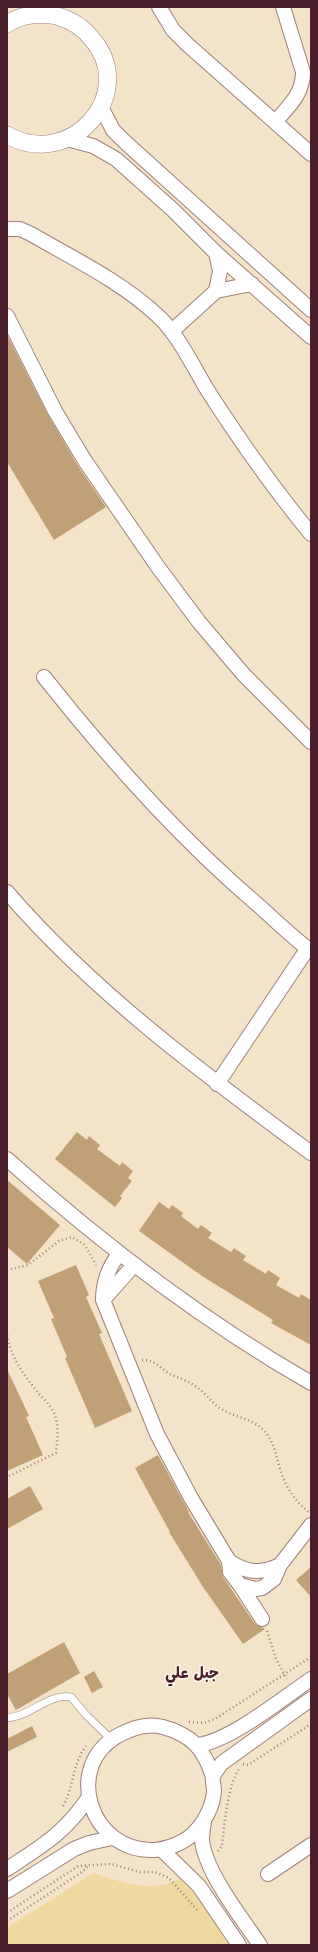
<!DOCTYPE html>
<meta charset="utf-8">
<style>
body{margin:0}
#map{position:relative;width:318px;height:1952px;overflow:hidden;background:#f3e3c8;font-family:Mali,sans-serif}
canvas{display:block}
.frame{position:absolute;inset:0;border:8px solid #4a1f2b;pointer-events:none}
</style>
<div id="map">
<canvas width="318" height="1952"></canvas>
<div class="frame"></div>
</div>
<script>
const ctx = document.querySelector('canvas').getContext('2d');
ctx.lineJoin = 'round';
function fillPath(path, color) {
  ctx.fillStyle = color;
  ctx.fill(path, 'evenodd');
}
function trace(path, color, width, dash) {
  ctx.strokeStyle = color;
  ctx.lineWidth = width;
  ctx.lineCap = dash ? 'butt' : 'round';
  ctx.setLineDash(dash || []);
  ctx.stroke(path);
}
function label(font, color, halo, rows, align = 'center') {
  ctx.font = font + ' Mali,"Playpen Sans Arabic",sans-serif';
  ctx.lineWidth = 3;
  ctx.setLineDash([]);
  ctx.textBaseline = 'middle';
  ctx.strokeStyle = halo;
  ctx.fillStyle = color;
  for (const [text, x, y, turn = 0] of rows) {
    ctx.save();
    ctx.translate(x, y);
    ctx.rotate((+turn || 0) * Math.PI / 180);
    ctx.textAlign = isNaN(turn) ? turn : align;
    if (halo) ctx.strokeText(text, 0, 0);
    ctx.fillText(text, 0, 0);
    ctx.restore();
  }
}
fillPath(new Path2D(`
 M93 1873C122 1882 150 1894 180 1879L199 1899 229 1945H7V1928Z`), '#eeda9e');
fillPath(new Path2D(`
 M7 335 48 415 78 466 106 507 54 540 7 462Z
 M77 1132 87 1140 89 1136 100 1145 97 1149 120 1166 122 1162 133 1171 128 1178 132 1181 120 1196 122 1198 115 1207 55 1159Z
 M7 1180 60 1225 27 1264 7 1247Z
 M159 1202 169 1209 172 1205 183 1213 181 1216 198 1229 201 1225 212 1233 208 1238 231 1252 234 1248 246 1256 243 1260 266 1274 268 1270 280 1278 276 1285 299 1298 301 1294 311 1300V1345L271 1323 273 1320 202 1276 139 1231Z
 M76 1265 89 1295 86 1297 102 1333 99 1334 132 1411 95 1428 65 1358 67 1357 51 1319 54 1318 38 1281Z
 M7 1369 29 1416 26 1417 43 1455 7 1471Z
 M158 1455 189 1512H188L221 1565 223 1577 255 1624 265 1629 243 1644 203 1587 169 1532H170L135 1468Z
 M30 1486 43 1509 7 1529V1499Z
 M311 1567V1597L296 1580Z
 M64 1642 80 1673 16 1710 7 1694V1674Z
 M94 1671 103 1687 92 1693 84 1677Z
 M32 1726 37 1737 7 1752V1739Z`), '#c0a076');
const service = new Path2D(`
 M7 1718C30 1717 48 1693 71 1697L87 1716 111 1739`);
const minor = new Path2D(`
 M159 7 173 30 188 45 311 154
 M101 107 113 130 125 142 311 310
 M275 122C289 106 303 94 303 72L283 7
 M67 139 93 146 116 159 173 210 216 253 311 337
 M7 229H20L31 234C74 259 122 282 158 316 178 334 194 368 208 391 240 441 274 489 311 534
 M216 291 220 271 216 253
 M7 316 55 411 85 461 158 567 199 622 244 675 311 742
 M172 331 216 291 252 284
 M44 677C109 759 178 837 258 905 275 920 292 937 311 951
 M7 892C94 993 204 1074 311 1153
 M217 1084 308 948
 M7 1159C101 1243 201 1320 311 1383
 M119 1254C108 1268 103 1282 103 1300L157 1434 191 1498 229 1561C246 1573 261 1574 280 1565
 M103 1300 134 1265
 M229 1561 230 1572 240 1585 255 1589 262 1588 274 1579 280 1565 311 1525
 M240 1585 262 1619
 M197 1745C229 1742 283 1698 311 1679
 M213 1777C204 1749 192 1735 163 1727 148 1723 132 1728 119 1735 62 1766 90 1853 155 1850 168 1849 183 1843 193 1834 204 1823 213 1807 214 1791 214 1786 212 1780 213 1776 215 1772 219 1767 222 1763L311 1699
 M204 1822C203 1828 202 1834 202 1840 205 1872 242 1918 260 1945
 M161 1849 199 1886 239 1945
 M7 1869C42 1846 65 1833 89 1797
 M268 1874 311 1845
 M7 1891 74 1849 89 1843 112 1838`);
const tertiary = new Path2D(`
 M7 24C21 14 41 13 57 16 71 20 83 27 92 39 139 93 71 171 7 135`);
trace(service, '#9e817a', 8);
trace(minor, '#9e817a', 16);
trace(tertiary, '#9e817a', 18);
trace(new Path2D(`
 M7 1270 28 1265 59 1241 72 1237 85 1245 96 1265
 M7 1335C11 1359 25 1376 39 1394 46 1401 54 1409 56 1419 59 1430 57 1442 56 1453L7 1477
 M142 1360C153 1359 160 1367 168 1373 177 1378 187 1380 195 1386 206 1393 212 1404 223 1410 237 1418 255 1419 266 1433 275 1444 276 1456 280 1469 285 1486 295 1502 309 1512
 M267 1631 276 1659 287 1679
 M189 1722 204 1723 215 1719 311 1657
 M243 1764 248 1765 311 1724
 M63 1806C74 1787 72 1764 86 1746
 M218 1851 222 1846C224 1826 228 1782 240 1768
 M7 1913 78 1866 111 1864 140 1872H155L169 1878 198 1911
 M7 1921 82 1872 88 1866`), '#9e817a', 2.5, [1, 3]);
trace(service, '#fff', 7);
trace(minor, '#fff', 14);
trace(tertiary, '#fff', 17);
label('bold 15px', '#4a1f2b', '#fbf7ec', [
 ["جبل علي",192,1673]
]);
</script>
